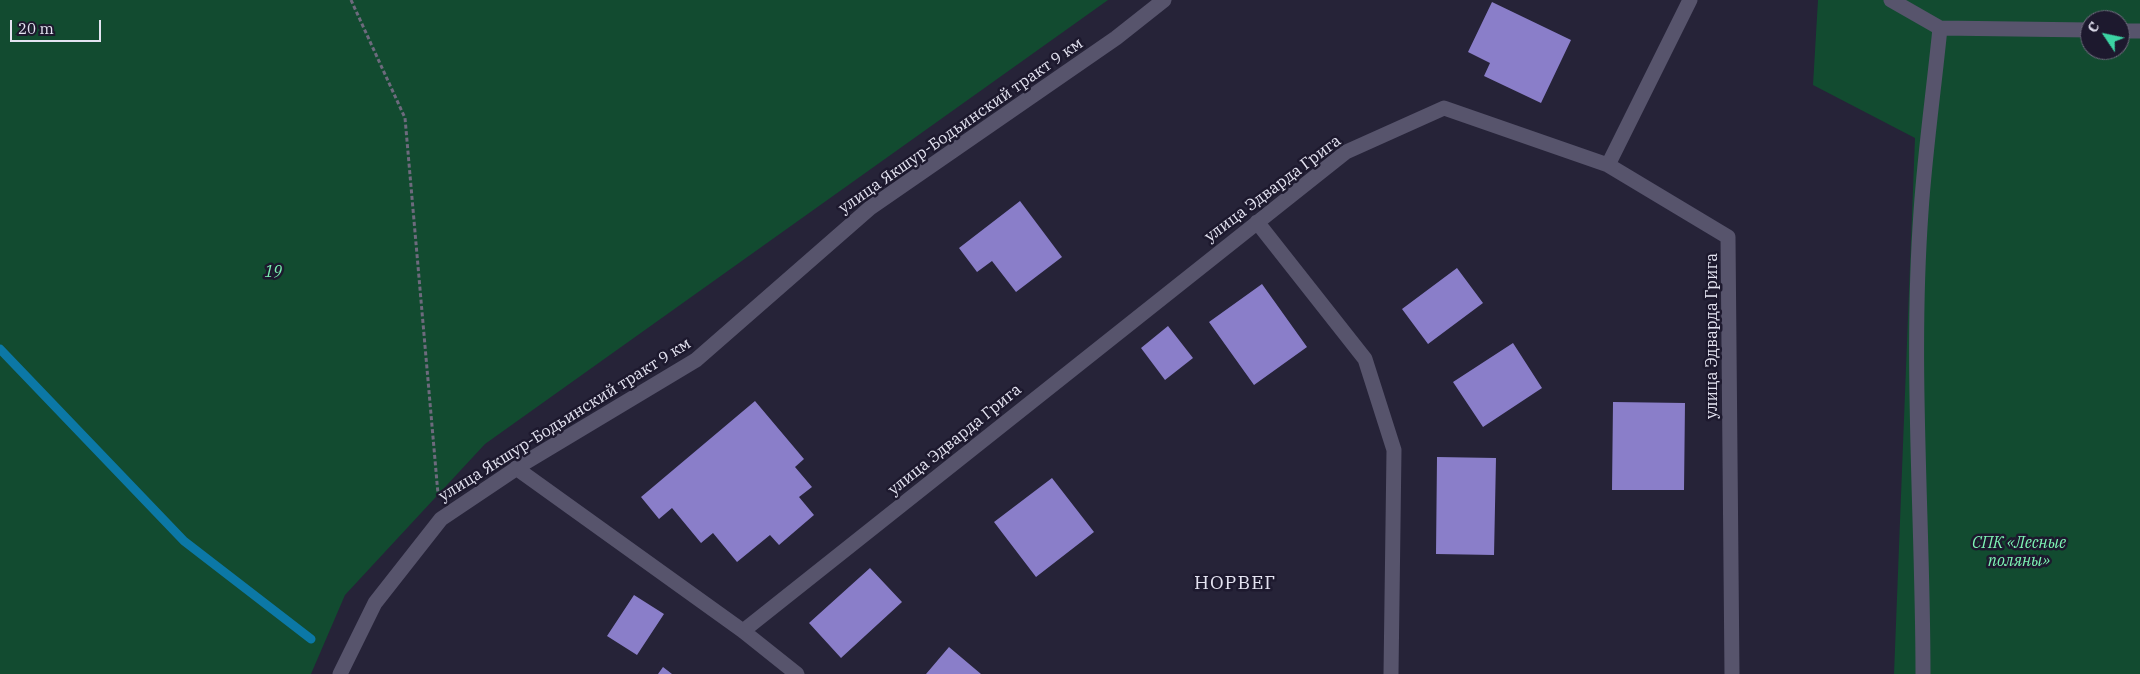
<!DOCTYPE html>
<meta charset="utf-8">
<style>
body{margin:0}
#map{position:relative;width:2140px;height:674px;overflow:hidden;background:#262338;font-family:"IBM Plex Serif",serif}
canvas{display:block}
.north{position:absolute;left:2080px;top:10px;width:50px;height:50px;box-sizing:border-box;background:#1d192e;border:1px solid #6d6a7c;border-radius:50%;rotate:304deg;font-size:14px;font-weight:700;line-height:20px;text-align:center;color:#e4e3f1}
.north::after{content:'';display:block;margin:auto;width:18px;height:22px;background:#3cd4a4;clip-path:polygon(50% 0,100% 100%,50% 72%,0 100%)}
.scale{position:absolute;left:10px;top:20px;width:91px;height:22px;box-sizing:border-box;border:2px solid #e4e3f1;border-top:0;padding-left:6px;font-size:15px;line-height:18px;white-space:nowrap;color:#e4e3f1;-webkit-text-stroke:4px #1d192e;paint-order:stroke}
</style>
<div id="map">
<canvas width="2140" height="674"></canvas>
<div class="north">С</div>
<div class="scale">20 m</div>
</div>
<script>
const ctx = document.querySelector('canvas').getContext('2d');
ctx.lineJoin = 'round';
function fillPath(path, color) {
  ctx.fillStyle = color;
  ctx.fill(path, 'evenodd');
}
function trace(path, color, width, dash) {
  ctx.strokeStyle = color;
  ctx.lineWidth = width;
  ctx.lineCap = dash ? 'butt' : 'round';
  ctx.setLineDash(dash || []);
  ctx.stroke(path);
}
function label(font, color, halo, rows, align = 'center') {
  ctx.font = font + ' "IBM Plex Serif",serif';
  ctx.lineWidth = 5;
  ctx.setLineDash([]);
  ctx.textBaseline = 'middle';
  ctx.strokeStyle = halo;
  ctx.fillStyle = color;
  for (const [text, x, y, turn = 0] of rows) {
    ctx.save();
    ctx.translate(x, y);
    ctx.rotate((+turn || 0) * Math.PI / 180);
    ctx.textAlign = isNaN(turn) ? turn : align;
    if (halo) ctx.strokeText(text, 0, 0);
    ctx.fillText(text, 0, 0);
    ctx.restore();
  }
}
fillPath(new Path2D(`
 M0 0H1108L485 444 345 595 311 674H0Z
 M1818 0H2140V674H1894L1915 138 1813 85ZM2090 20H2120V50H2090Z`), '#124b30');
trace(new Path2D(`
 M0 349 184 541 311 639`), '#0c78a6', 9);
fillPath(new Path2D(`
 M1492 2 1571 40 1541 103 1484 76 1490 63 1468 52Z
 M1020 201 1062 257 1016 292 992 261 977 272 959 248Z
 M1457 268 1483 303 1428 344 1402 309Z
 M1262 284 1307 347 1254 385 1209 322Z
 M1168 326 1193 358 1165 380 1141 348Z
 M1513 343 1542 388 1483 427 1453 382Z
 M755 401 804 459 795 467 812 487 799 497 814 515 779 545 770 535 737 562 713 533 701 543 672 508 659 519 641 497Z
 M1613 402 1685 403 1684 490H1612Z
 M1437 457 1496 458 1494 555 1436 554Z
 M1052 478 1094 532 1036 577 994 522Z
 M870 568 902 602 841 658 809 623Z
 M634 595 664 614 637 655 607 636Z
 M949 647 981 674H926Z
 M663 667 672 674H658Z`), '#8a7ec9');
trace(new Path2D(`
 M351 0 405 118 438 494`), '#6d6a7d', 3, [4, 2.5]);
trace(new Path2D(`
 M1891 0 1940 28 2090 30
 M2120 31H2140
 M1608 165 1690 0
 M1257 222 1365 359 1394 450 1391 674
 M516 468 743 631 797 674
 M743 631 1346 152 1444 108 1608 165 1728 237 1732 674
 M340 674 375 603 441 519 526 462 696 360 870 208 1116 38 1164 0
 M1923 674C1923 520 1910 366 1921 212 1925 151 1934 89 1940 28`), '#57546c', 15);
label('16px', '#e4e3f1', '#1d192e', [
 ["улица Якшур-Бодьинский тракт 9 км",961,126,-35],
 ["улица Эдварда Грига",1273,189,-37],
 ["улица Эдварда Грига",1712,336,-90],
 ["улица Якшур-Бодьинский тракт 9 км",565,420,-32],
 ["улица Эдварда Грига",955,440,-39]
]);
label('italic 16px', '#7df4b4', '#1d192e', [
 ["19",273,272],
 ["СПК «Лесные",2019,543],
 ["поляны»",2019,561]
]);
ctx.letterSpacing = '1px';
label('19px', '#e4e3f1', '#1d192e', [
 ["НОРВЕГ",1235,584]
]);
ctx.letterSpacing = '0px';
</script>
